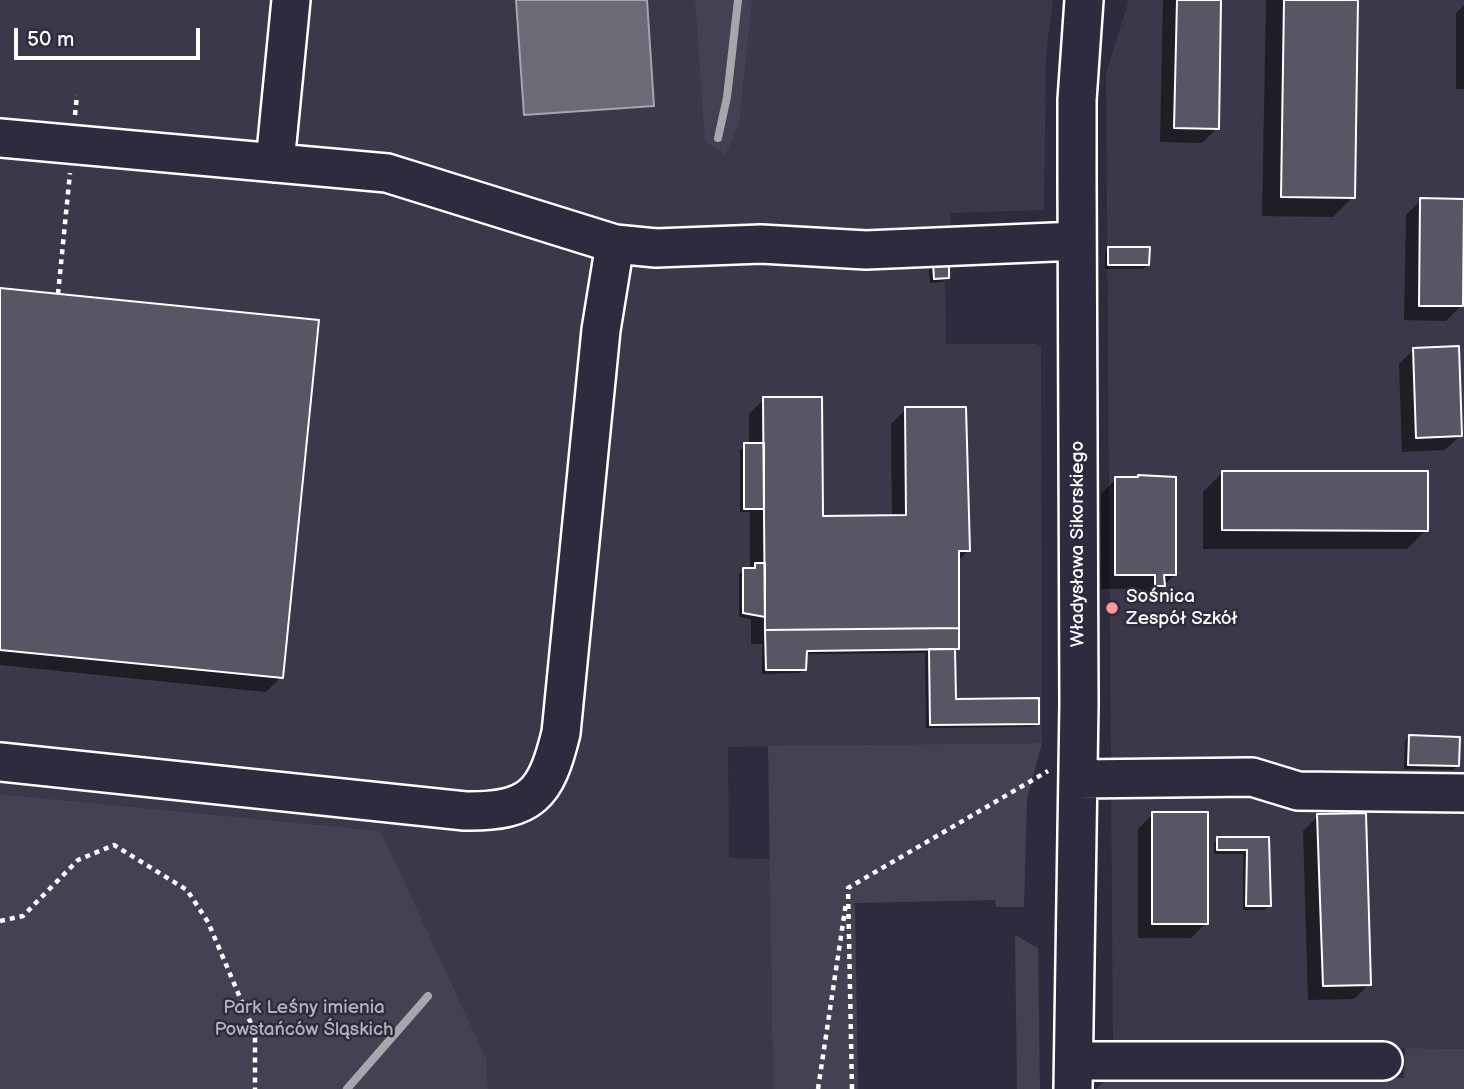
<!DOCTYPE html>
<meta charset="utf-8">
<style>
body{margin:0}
#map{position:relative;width:1464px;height:1089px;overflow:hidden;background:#2f2a3d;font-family:"Balsamiq Sans",sans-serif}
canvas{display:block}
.scale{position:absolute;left:14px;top:28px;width:186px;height:32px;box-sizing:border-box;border:4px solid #fff;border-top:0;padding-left:9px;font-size:21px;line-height:24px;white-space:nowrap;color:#fff;-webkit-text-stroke:5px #2f2a3d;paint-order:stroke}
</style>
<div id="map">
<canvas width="1464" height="1089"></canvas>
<div class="scale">50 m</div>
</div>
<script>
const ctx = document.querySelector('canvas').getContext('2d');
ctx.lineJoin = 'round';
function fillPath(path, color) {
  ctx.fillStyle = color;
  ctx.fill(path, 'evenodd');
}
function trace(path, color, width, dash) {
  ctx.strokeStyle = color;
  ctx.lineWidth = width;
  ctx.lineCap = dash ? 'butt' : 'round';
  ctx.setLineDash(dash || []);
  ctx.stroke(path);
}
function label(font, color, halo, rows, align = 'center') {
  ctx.font = font + ' "Balsamiq Sans",sans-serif';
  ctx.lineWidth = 5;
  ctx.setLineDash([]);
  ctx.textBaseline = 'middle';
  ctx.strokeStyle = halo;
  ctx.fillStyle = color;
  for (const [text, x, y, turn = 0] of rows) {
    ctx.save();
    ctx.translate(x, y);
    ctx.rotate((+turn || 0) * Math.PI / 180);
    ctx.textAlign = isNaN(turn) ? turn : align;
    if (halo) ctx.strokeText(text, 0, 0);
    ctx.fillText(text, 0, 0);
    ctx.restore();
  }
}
fillPath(new Path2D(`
 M0 0H1053L1046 52 1044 210 950 213 951 279H945L946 344H1037L1041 347 1042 743 728 747 729 858 770 859 773 1089H488L487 1060 381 831 0 794Z
 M1129 0H1464V1049L1113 1045 1106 73Z`), '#3c3749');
fillPath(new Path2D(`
 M695 0H752L739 124 725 155 705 141Z
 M1042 743 1027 799 1024 907H996L995 900 855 903 858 1089H773L768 746Z
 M0 794 381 831 487 1060 488 1089H0Z
 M1015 935 1038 948 1040 1089H1017Z
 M1405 1048 1464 1049V1089H1096L1109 1078H1404Z`), '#464152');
const water = new Path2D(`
 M516 0H647L654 106 524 115Z`);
fillPath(water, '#6d6a77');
trace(water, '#a7a6ad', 2);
fillPath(new Path2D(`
 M1163 0H1219L1217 128 1202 143 1160 142Z
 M1266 0H1356L1353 197 1333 217 1262 216Z
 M1464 5V89H1456V13Z
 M1421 200 1461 306 1446 321 1404 320 1406 215Z
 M1109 249 1148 265 1143 269H1105V253Z
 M934 265 947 278 943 282 930 283 929 269Z
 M0 290 281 677 266 692 0 665Z
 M1414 349 1460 436 1445 450 1402 452 1399 364Z
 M764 399 821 518 892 517 891 424 906 409 968 551 957 562 958 648 953 653 954 701 1038 723 1033 727 926 728 925 653 805 654V669L800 673 762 674V644H751V619L739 617V574L744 570H750V512H740V450L749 445V414Z
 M1223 472 1426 530 1407 549H1203V492Z
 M1116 479 1175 575 1148 600H1141V589H1101V494Z
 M1409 737 1458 765 1453 770 1404 769 1405 741Z
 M1153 814 1206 923 1191 938H1138V829Z
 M1318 816 1369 984 1354 999 1308 1000 1303 831Z
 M1267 838 1269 906 1264 910H1243V854H1214V843L1218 839Z`), '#0007');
trace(new Path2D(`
 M718 138 727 97 738 0
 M347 1089 428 996`), '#a7a6ad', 8);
const building = new Path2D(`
 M1177 0H1221L1219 129 1174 128Z
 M1284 0H1358L1355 198 1281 197Z
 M1420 198 1464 199 1463 306H1419Z
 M1108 247H1150L1149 265H1108Z
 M933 263H949V278L934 279Z
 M0 288 319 320 283 678 0 650Z
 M1459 346 1462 436 1416 438 1413 348Z
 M763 397H822L823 516 906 515 905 407H966L970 551H959V628L765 630Z
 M744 443H764V509H744Z
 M1222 471H1428V531L1222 530Z
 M1138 475 1176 477V575H1164L1165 586H1155V575H1115V477H1138Z
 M755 563H765V617L743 613V568H755Z
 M959 628V649L807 651 806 670H766L765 630Z
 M929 649H955L956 699 1039 698V724L930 725Z
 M1409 735 1460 737 1459 766 1408 765Z
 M1152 812H1208V924H1152Z
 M1366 813 1371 985 1323 986 1317 814Z
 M1217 837H1269L1271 906H1246L1247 850H1217Z`);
fillPath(building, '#595564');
trace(building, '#fff', 2);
const minor = new Path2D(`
 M0 138 387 173 615 244 656 248 761 244 866 250 1077 241
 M275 163 291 0
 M0 762 465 811C532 812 546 794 561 733L601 330 615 244
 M1079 779 1252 777 1298 791 1464 793
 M1074 1061H1383
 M1073 1089 1079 704 1077 179V100L1084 0`);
trace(minor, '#fff', 42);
trace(new Path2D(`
 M75 115 77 95
 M58 294 70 173
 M0 921 23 916 78 860 114 845 187 890 208 922 255 1033V1089
 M818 1089 846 903
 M852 1089 848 888 1048 771`), '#fff', 4.5, [5, 5]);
trace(minor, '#2f2a3d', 37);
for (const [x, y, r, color] of [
 [1112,608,7,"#ff9aa2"]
]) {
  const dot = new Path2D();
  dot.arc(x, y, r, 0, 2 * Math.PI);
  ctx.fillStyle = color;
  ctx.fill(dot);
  trace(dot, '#2f2a3d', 2.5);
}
label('19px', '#fff', '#2f2a3d', [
 ["Władysława Sikorskiego",1078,544,-90]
]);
label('19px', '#fff', '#2f2a3d', [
 ["Sośnica",1126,597],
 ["Zespół Szkół",1126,619]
], 'left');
label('19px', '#b5b3ba', '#2f2a3d', [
 ["Park Leśny imienia",304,1008],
 ["Powstańców Śląskich",304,1030]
]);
</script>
